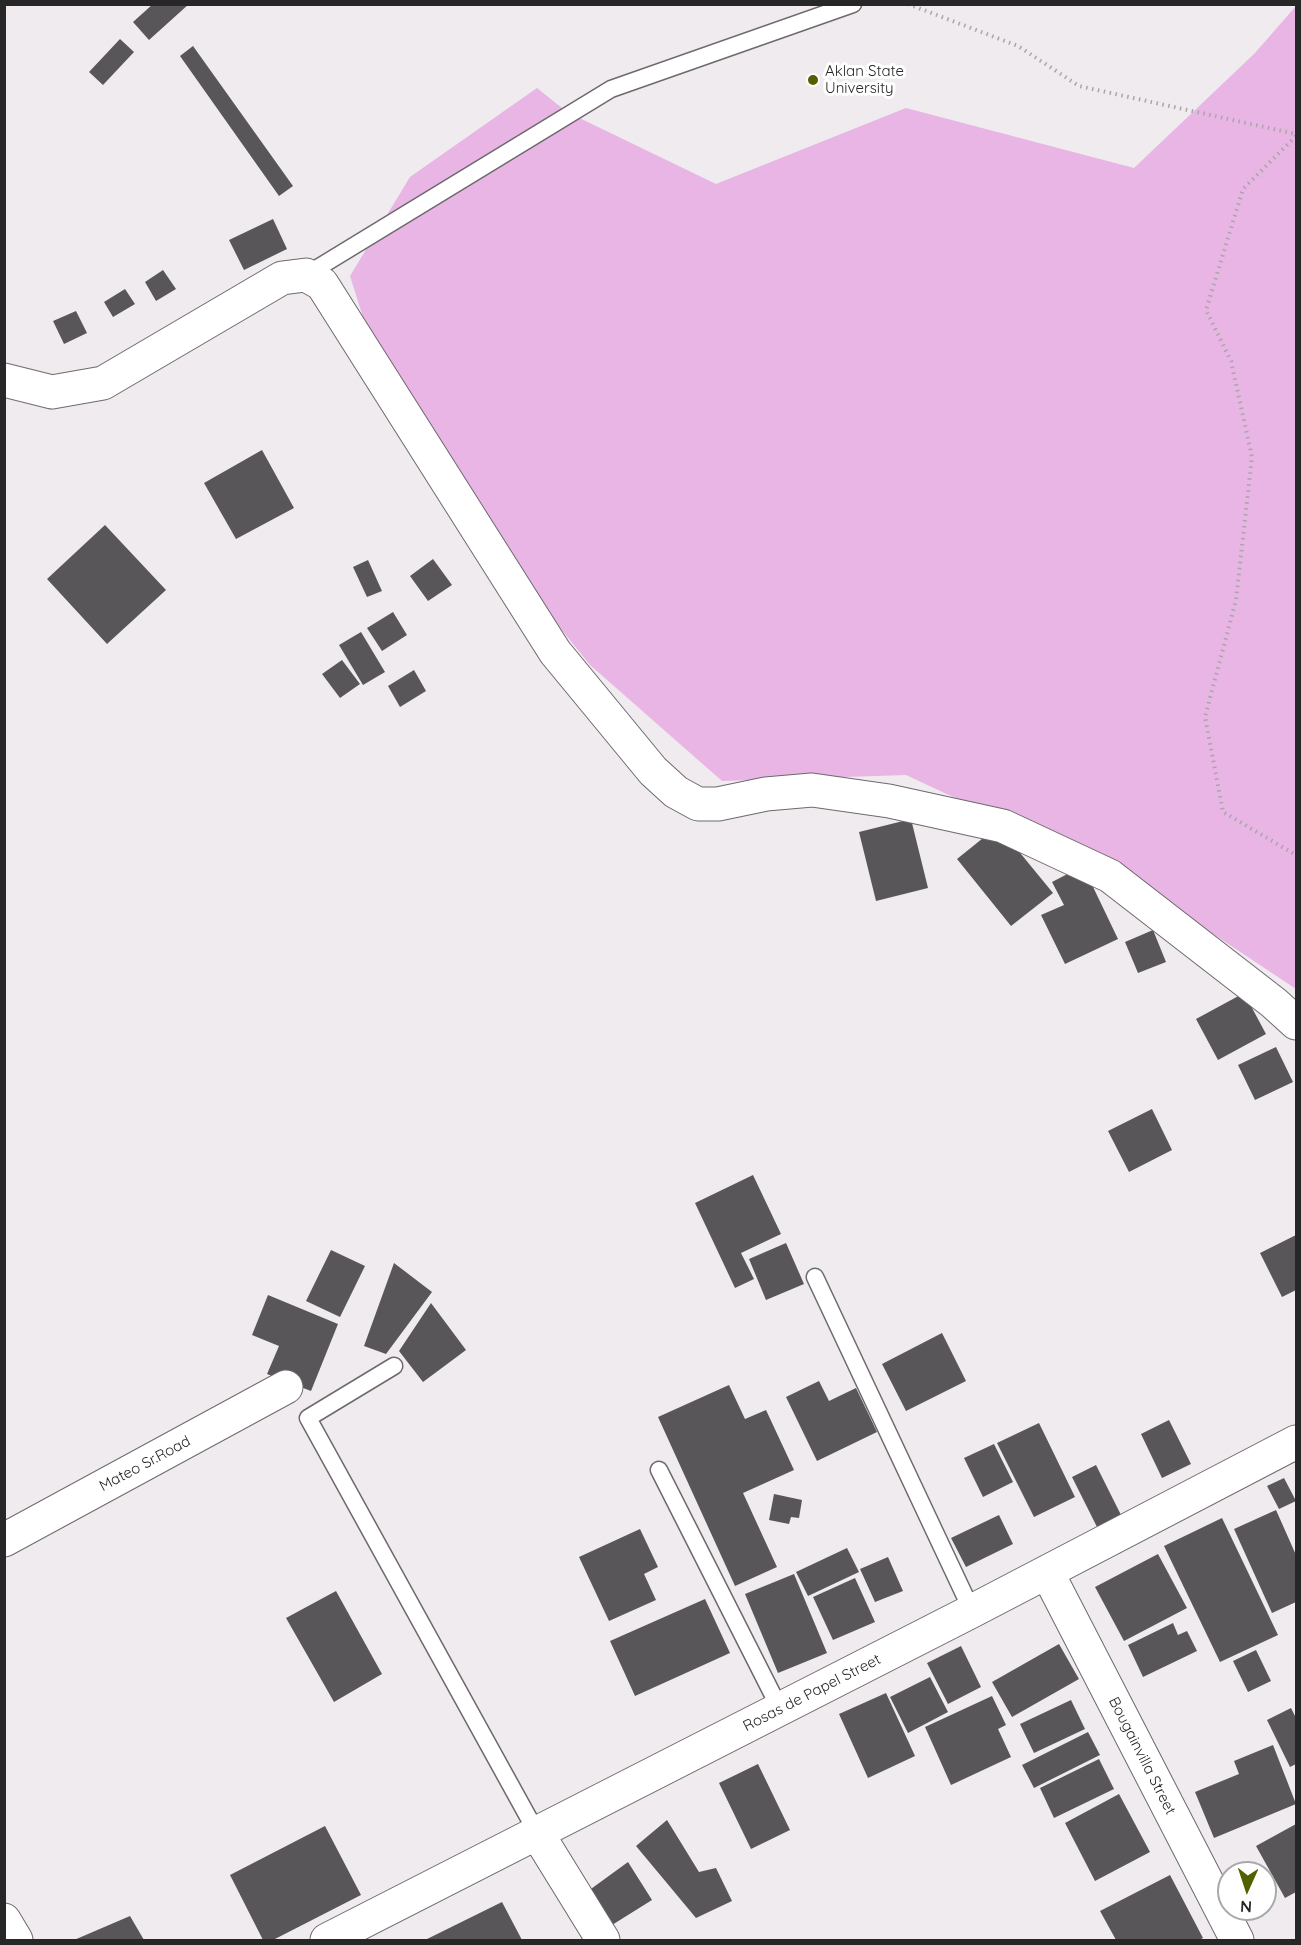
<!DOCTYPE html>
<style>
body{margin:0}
#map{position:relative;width:1301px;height:1945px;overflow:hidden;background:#efebef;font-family:Quicksand,sans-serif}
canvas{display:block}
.frame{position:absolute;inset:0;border:6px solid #282728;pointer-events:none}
.north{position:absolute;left:1217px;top:1861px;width:60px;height:60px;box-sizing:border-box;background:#fff;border:2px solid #a9a9a9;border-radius:50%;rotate:183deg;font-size:16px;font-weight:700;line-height:24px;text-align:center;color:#282728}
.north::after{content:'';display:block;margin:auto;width:21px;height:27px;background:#536000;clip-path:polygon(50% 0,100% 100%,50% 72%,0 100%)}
</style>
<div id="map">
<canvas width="1301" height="1945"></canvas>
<div class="frame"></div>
<div class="north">N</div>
</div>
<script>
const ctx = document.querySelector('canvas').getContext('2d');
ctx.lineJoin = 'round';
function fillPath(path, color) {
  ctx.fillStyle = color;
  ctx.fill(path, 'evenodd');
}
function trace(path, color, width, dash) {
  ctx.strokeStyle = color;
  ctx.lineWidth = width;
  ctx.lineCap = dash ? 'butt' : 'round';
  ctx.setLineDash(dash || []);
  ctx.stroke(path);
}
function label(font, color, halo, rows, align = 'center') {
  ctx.font = font + ' Quicksand,sans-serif';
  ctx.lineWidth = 6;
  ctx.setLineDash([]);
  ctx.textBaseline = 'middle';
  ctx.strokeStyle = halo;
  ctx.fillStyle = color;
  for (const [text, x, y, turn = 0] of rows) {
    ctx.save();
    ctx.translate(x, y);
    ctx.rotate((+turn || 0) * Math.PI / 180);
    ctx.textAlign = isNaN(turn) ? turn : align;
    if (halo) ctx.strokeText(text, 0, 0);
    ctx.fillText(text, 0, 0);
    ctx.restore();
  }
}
fillPath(new Path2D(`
 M1296 6V989L1135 882 906 775 722 781 590 665 397 425 350 276 410 177 537 88 567 112 716 184 906 108 1134 168 1255 53Z`), '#e8b5e4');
fillPath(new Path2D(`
 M153 4H189L149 40 133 22Z
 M120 39 134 52 103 85 89 72Z
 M193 46 293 186 279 196 180 56Z
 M273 219 287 249 244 270 229 240Z
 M163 270 176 289 156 301 145 282Z
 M125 289 135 304 113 317 104 302Z
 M76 311 87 333 64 344 53 321Z
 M262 450 294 508 236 539 204 483Z
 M105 525 166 590 107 644 47 579Z
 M433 559 452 585 428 601 410 576Z
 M368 560 382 591 367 597 353 567Z
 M393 612 407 635 382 651 367 628Z
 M361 632 385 672 363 685 339 645Z
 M342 660 360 684 340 698 322 674Z
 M414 670 426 691 400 707 388 686Z
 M911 819 928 888 876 901 859 832Z
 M998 826 1053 893 1011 926 957 859Z
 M1083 866 1118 939 1065 964 1041 915 1064 905 1052 882Z
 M1153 930 1166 962 1138 973 1125 942Z
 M1244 993 1266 1034 1218 1060 1196 1019Z
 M1276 1047 1293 1082 1255 1100 1238 1065Z
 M1152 1109 1172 1150 1129 1172 1108 1131Z
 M753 1175 781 1234 741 1253 754 1279 735 1288 695 1203Z
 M1296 1235V1290L1282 1297 1260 1253Z
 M786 1243 804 1284 766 1300 749 1259Z
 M331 1250 365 1266 340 1317 306 1301Z
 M394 1263 432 1292 386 1354 364 1346Z
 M268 1295 338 1324 311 1391 267 1374 279 1346 252 1335Z
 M431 1303 466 1350 423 1382 399 1351Z
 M942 1333 966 1381 906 1411 882 1364Z
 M819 1381 829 1401 856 1388 877 1432 817 1461 786 1397Z
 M729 1385 745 1419 766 1410 794 1470 743 1493 777 1567 735 1586 658 1417Z
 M1169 1420 1191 1464 1162 1478 1141 1434Z
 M1039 1423 1075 1497 1034 1517 997 1443Z
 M994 1444 1013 1482 983 1497 964 1458Z
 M1096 1465 1122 1517 1098 1529 1072 1477Z
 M1284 1478 1296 1501 1279 1509 1267 1486Z
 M774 1494 802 1500 799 1518 791 1517 789 1524 769 1520Z
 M1276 1510 1296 1555V1602L1272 1613 1234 1529Z
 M999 1515 1013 1544 966 1567 951 1538Z
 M1222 1518 1278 1635 1220 1662 1164 1546Z
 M640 1529 658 1567 644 1574 656 1600 609 1621 579 1557Z
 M847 1548 859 1572 808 1596 796 1572Z
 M1158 1554 1187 1608 1124 1641 1095 1587Z
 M888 1557 903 1591 875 1602 860 1569Z
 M794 1574 827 1653 778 1673 745 1594Z
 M855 1578 875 1622 833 1640 813 1597Z
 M336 1591 382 1674 334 1702 286 1618Z
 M705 1599 730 1653 635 1696 610 1641Z
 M1173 1623 1178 1635 1187 1631 1197 1651 1143 1677 1128 1645Z
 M1059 1644 1079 1679 1012 1717 992 1682Z
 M961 1646 981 1687 948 1704 927 1663Z
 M1256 1650 1271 1681 1248 1692 1233 1661Z
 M930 1677 948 1712 908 1733 890 1697Z
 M886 1693 915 1756 868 1778 839 1714Z
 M992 1696 1006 1725 998 1729 1011 1757 951 1785 925 1727Z
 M1071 1700 1085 1729 1034 1753 1020 1724Z
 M1291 1708 1296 1718V1764L1290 1767 1267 1720Z
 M1088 1732 1100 1755 1034 1788 1022 1765Z
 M1273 1745 1296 1804 1214 1838 1195 1792 1239 1774 1234 1761Z
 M1099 1759 1114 1789 1054 1818 1040 1788Z
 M758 1764 790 1830 751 1849 719 1783Z
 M1119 1794 1150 1852 1095 1881 1065 1823Z
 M667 1820 699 1872 716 1868 732 1901 696 1918 636 1846Z
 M1296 1824V1892L1285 1898 1256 1846Z
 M325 1826 361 1895 273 1940H263L230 1875Z
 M628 1862 652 1900 604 1930 584 1894Z
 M1170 1875 1203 1938 1199 1940H1116L1100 1911Z
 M502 1902 522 1940H425Z
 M130 1916 144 1940H74Z`), '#595659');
const service = new Path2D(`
 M306 275 611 89 853 4
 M815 1277 972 1611
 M394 1366 308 1418 537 1833
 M659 1470 780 1709`);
const minor = new Path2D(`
 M4 380 52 392 103 383 282 278 306 275 322 284 555 652 653 771 676 792 698 804H718L766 794 812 790 889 801 1003 826 1110 876 1274 1003 1296 1023
 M4 1540 286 1387
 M1047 1572 1237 1940
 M537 1833 603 1940
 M4 1920 16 1940
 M327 1940 972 1611 1296 1442`);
trace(service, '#6d696d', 19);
trace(minor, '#6d696d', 35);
trace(new Path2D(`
 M908 4 1018 46 1079 86 1296 134
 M1296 136 1243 189 1206 310 1231 361 1252 457 1236 600 1205 717 1223 812 1296 855`), '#a9a6a9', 4, [1.5, 4.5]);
trace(service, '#fff', 16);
trace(minor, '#fff', 33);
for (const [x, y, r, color] of [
 [813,80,6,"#536000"]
]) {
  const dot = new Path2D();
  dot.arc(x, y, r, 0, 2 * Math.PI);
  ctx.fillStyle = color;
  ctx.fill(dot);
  trace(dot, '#fff', 2);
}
label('15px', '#282728', '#fff', [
 ["Aklan State",825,71],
 ["University",825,88]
], 'left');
label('15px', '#282728', '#fff', [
 ["Mateo Sr.Road",145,1464,-28],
 ["Rosas de Papel Street",812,1693,-27],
 ["Bougainvilla Street",1142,1756,63]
]);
</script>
